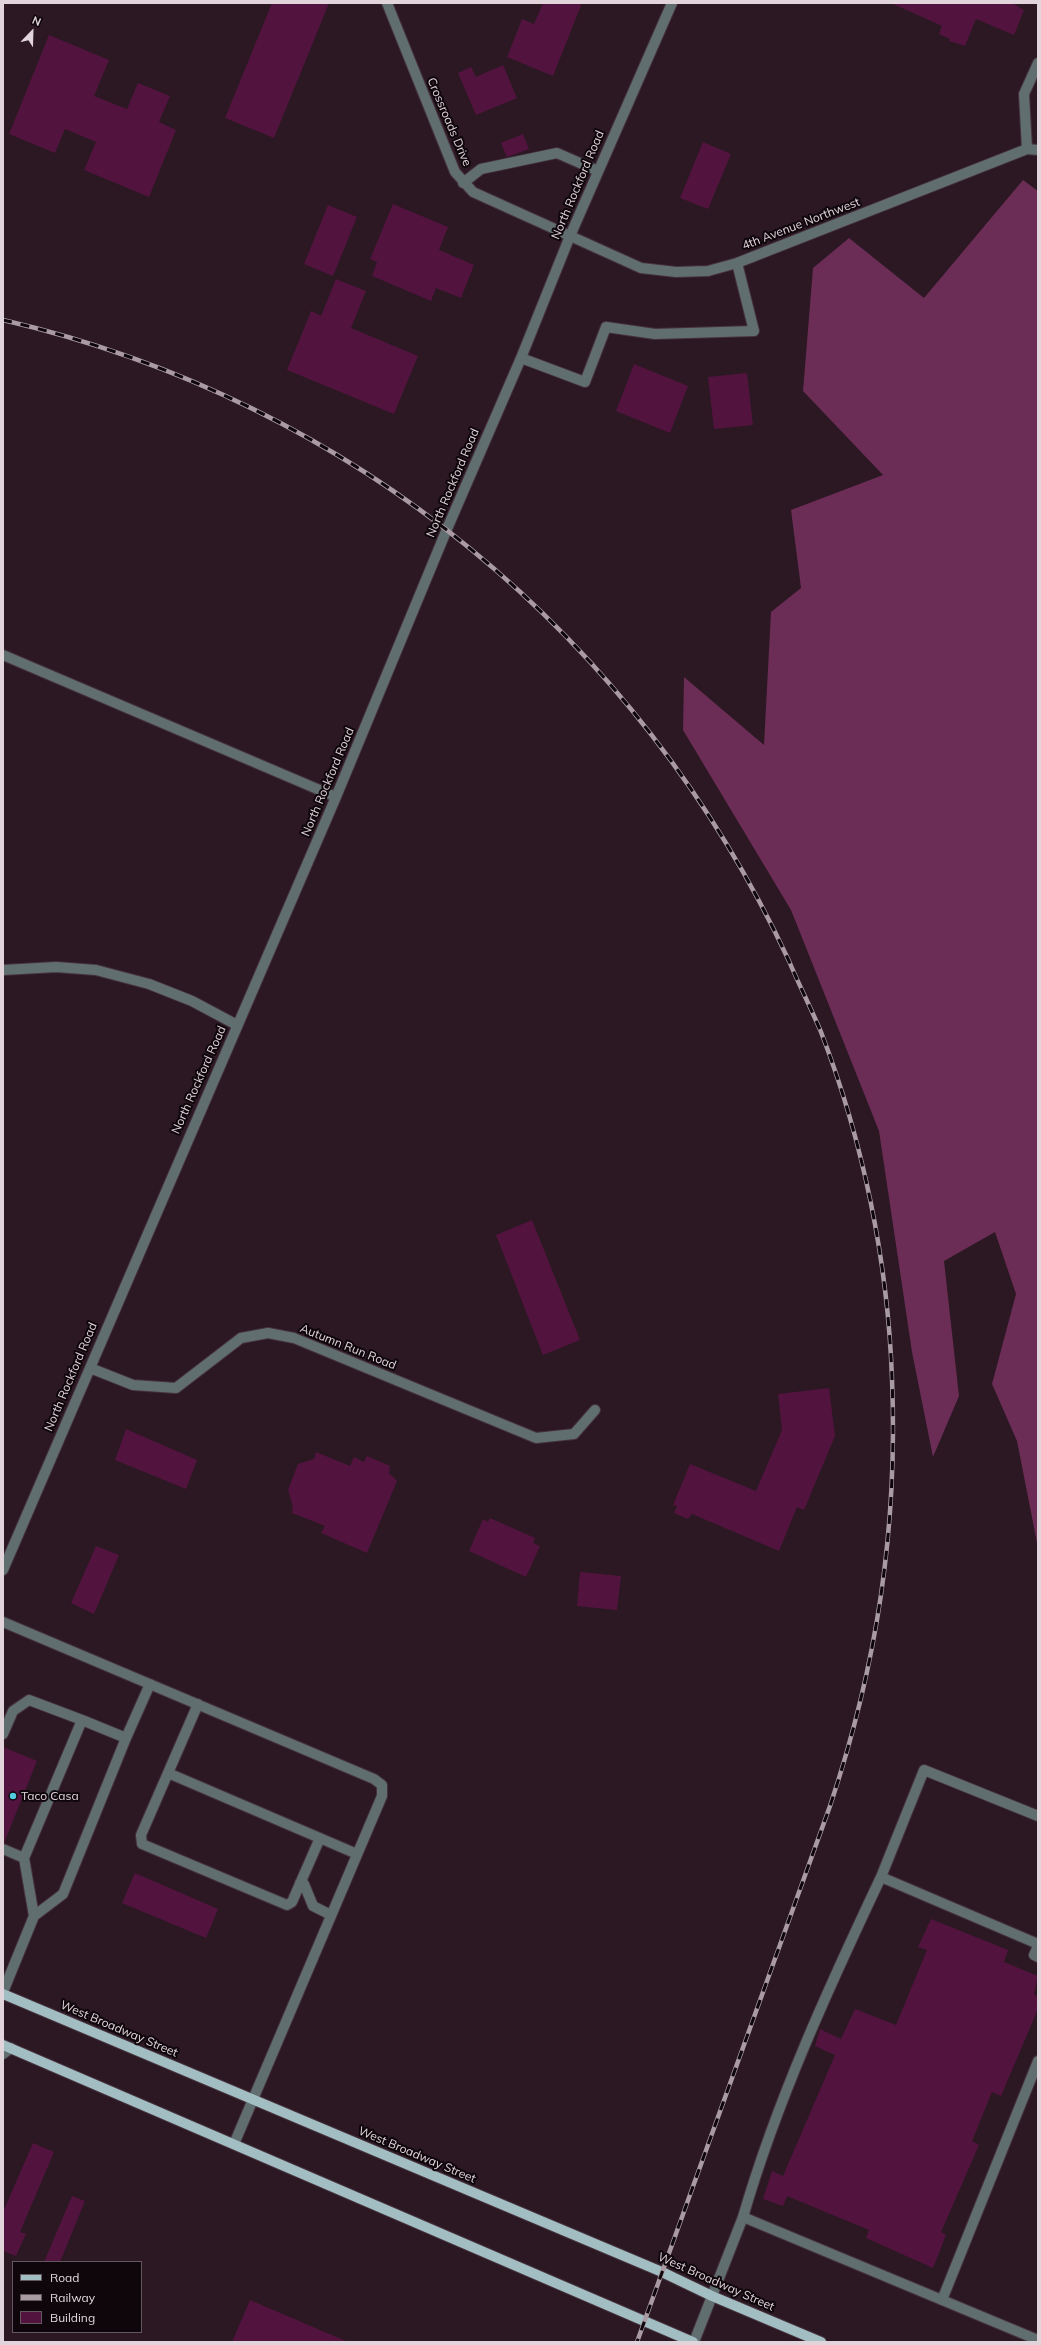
<!DOCTYPE html>
<style>
body{margin:0}
#map{position:relative;width:1041px;height:2345px;overflow:hidden;background:#2b1823;font-family:Mulish,sans-serif}
canvas{display:block}
.frame{position:absolute;inset:0;border:4px solid #e2d4db;pointer-events:none}
.legend{position:absolute;left:12px;top:2261px;width:130px;height:72px;box-sizing:border-box;background:#0e060b;border:1px solid #63585e;margin:0;padding:5px 7px;list-style:none;font-size:12px;color:#e2d4db}
.legend li{display:flex;align-items:center;gap:8px;height:20px}
.legend b{width:20px;border:1px solid #63585e}
.north{position:absolute;left:12px;top:12px;width:40px;height:40px;-webkit-text-stroke:3px #0e060b;paint-order:stroke;rotate:23deg;font-size:11px;font-weight:700;line-height:16px;text-align:center;color:#e2d4db}
.north::after{content:'';display:block;margin:auto;width:14px;height:18px;background:#e2d4db;clip-path:polygon(50% 0,100% 100%,50% 72%,0 100%)}
</style>
<div id="map">
<canvas width="1041" height="2345"></canvas>
<div class="frame"></div>
<ul class="legend">
<li><b style="height:5px;background:#a3bec3"></b>Road</li>
<li><b style="height:5px;background:#aa9ba3"></b>Railway</li>
<li><b style="height:11px;background:#52143e"></b>Building</li>
</ul>
<div class="north">N</div>
</div>
<script>
const ctx = document.querySelector('canvas').getContext('2d');
ctx.lineJoin = 'round';
function fillPath(path, color) {
  ctx.fillStyle = color;
  ctx.fill(path, 'evenodd');
}
function trace(path, color, width, dash) {
  ctx.strokeStyle = color;
  ctx.lineWidth = width;
  ctx.lineCap = dash ? 'butt' : 'round';
  ctx.setLineDash(dash || []);
  ctx.stroke(path);
}
function label(font, color, halo, rows, align = 'center') {
  ctx.font = font + ' Mulish,sans-serif';
  ctx.lineWidth = 4;
  ctx.setLineDash([]);
  ctx.textBaseline = 'middle';
  ctx.strokeStyle = halo;
  ctx.fillStyle = color;
  for (const [text, x, y, turn = 0] of rows) {
    ctx.save();
    ctx.translate(x, y);
    ctx.rotate((+turn || 0) * Math.PI / 180);
    ctx.textAlign = isNaN(turn) ? turn : align;
    if (halo) ctx.strokeText(text, 0, 0);
    ctx.fillText(text, 0, 0);
    ctx.restore();
  }
}
fillPath(new Path2D(`
 M1023 180 1038 191V1548L1017 1441 992 1384 1016 1294 995 1232 944 1261 959 1396 933 1457 912 1352 879 1131 791 910 683 730 684 677 764 745 771 612 801 588 791 510 883 475 803 391 813 268 849 238 924 298Z`), '#6b2c55');
fillPath(new Path2D(`
 M272 3H329L274 138 225 118Z
 M543 3H582L553 76 507 57 522 19 534 24Z
 M891 3H1012L1024 10 1014 35 976 19 965 46 949 41 950 39 939 34 942 26Z
 M49 35 109 60 94 96 127 109 138 83 170 96 159 122 176 130 149 197 84 170 96 142 65 129 55 153 9 134Z
 M503 65 517 98 476 115 458 73 471 67 476 77Z
 M523 134 529 149 507 157 501 143Z
 M703 142 731 154 708 209 680 198Z
 M393 204 448 227 439 250 474 265 461 298 436 288 431 301 372 276 377 262 370 259Z
 M328 205 357 217 333 276 304 264Z
 M336 279 366 291 351 328 418 356 394 414 287 370 311 311 321 316Z
 M634 364 688 386 670 433 616 411Z
 M747 373 753 425 714 429 708 377Z
 M532 1220 580 1340 543 1355 496 1235Z
 M829 1388 835 1436 804 1510 797 1507 779 1551 692 1514 688 1519 674 1513 677 1506 673 1505 690 1464 756 1491 782 1430 778 1394Z
 M126 1429 197 1460 186 1489 115 1460Z
 M316 1452 350 1466 354 1457 364 1462 367 1456 390 1466 389 1473 397 1481 367 1553 321 1533 325 1526 292 1513 293 1507 288 1490 298 1464 314 1459Z
 M490 1518 535 1538 533 1543 540 1546 526 1577 469 1551 483 1519 488 1522Z
 M96 1546 119 1555 94 1614 71 1603Z
 M580 1572 621 1576 617 1610 577 1606Z
 M3 1747 37 1761 4 1843H3Z
 M135 1873 218 1909 206 1938 122 1903Z
 M931 1919 1008 1950 1004 1962 1038 1976 1034 1994 1038 1997V2009L1001 2096 992 2092 972 2141 979 2145 941 2232 946 2235 933 2268 866 2238 869 2230 787 2196 783 2206 763 2199 772 2171 783 2176 835 2055 815 2046 820 2029 841 2039 855 2009 896 2025 927 1950 918 1947Z
 M33 2143 54 2152 20 2232 26 2234 16 2256 3 2251V2212Z
 M72 2196 85 2201 60 2262H44Z
 M250 2300 348 2342H232Z`), '#52143e');
const minor = new Path2D(`
 M387 3 455 172 473 192 641 268 676 272 708 271 737 263 1027 149 1038 150
 M1027 149 1024 94 1038 63
 M463 183 481 169 557 153 598 171
 M521 358 585 382 606 327 655 334 754 331 737 263
 M3 655 336 797
 M3 970 56 967 96 970 149 984 192 1001 237 1025
 M90 1368 133 1385 176 1388 241 1338 268 1333 294 1338 536 1438 574 1434 595 1410
 M3 1570 336 797 447 529 521 358 570 236 672 3
 M3 1622 374 1779 382 1785V1796L234 2144
 M198 1704 141 1835 142 1844 287 1905 292 1902 320 1838
 M3 1734 13 1711 29 1700 82 1720
 M168 1773 357 1854
 M1038 1816 924 1770 881 1877 1038 1944
 M3 1849 24 1858 82 1720 126 1738 150 1684
 M24 1858 34 1916
 M300 1883 304 1884 313 1906 331 1915
 M1038 1946 1034 1955 1038 1957
 M3 1992 34 1916 63 1894 126 1738
 M3 2054 11 2048
 M743 2217C777 2100 829 1987 881 1877
 M942 2300 1038 2061
 M694 2342 743 2217 1038 2340`);
const major = new Path2D(`
 M3 1994 662 2272 712 2296 821 2342
 M3 2045 693 2342`);
trace(minor, '#45323d', 12);
trace(major, '#45323d', 12);
trace(minor, '#616e70', 10);
trace(major, '#a3bec3', 10);
const rail = new Path2D(`
 M3 320C353 401 638 636 789 961 799 985 811 1008 821 1032 863 1141 888 1262 892 1379 898 1528 877 1665 830 1806L637 2342`);
trace(rail, '#aa9ba3', 4.5);
trace(rail, '#0e060b', 3, [9]);
for (const [x, y, r, color] of [
 [13,1796,4,"#54cadd"]
]) {
  const dot = new Path2D();
  dot.arc(x, y, r, 0, 2 * Math.PI);
  ctx.fillStyle = color;
  ctx.fill(dot);
  trace(dot, '#0e060b', 1.5);
}
label('12px', '#e2d4db', '#0e060b', [
 ["Crossroads Drive",449,122,67],
 ["North Rockford Road",578,185,-67],
 ["4th Avenue Northwest",801,224,-21],
 ["North Rockford Road",453,483,-67],
 ["North Rockford Road",328,782,-67],
 ["North Rockford Road",199,1080,-66],
 ["Autumn Run Road",348,1347,22],
 ["North Rockford Road",71,1377,-67],
 ["West Broadway Street",119,2029,23],
 ["West Broadway Street",417,2155,23],
 ["West Broadway Street",716,2282,24]
]);
label('12px', '#e2d4db', '#0e060b', [
 ["Taco Casa",21,1796]
], 'left');
</script>
